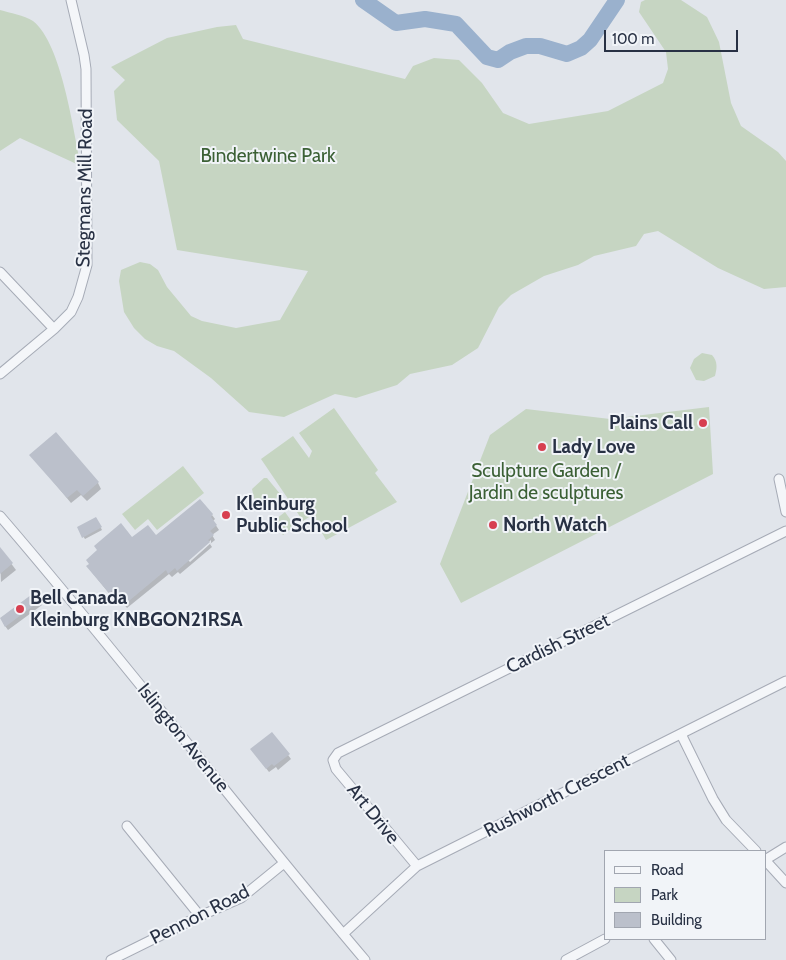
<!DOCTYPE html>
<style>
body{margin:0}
#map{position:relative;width:786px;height:960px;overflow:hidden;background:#e1e5eb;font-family:Cabin,sans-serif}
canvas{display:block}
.legend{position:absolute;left:604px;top:850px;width:162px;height:90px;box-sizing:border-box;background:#f1f4f8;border:1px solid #a1a6b0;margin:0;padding:6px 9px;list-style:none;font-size:15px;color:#283144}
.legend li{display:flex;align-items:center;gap:10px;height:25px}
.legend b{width:25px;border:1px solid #a1a6b0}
.scale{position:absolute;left:604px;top:30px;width:134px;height:22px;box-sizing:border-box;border:2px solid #283144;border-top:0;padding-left:6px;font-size:15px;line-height:18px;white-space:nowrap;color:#283144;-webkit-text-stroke:4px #f1f4f8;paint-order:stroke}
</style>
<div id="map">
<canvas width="786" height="960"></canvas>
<ul class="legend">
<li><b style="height:6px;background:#f4f6f9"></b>Road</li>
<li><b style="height:14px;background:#c6d5c2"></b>Park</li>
<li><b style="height:14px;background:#bbc0cb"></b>Building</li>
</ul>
<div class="scale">100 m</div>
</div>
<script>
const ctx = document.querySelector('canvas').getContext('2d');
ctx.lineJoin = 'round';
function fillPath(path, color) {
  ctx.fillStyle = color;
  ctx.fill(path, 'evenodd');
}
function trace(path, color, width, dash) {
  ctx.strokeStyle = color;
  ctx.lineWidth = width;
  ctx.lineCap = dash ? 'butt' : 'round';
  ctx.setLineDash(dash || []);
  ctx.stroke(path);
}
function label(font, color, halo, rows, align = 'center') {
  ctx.font = font + ' Cabin,sans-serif';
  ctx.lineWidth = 4;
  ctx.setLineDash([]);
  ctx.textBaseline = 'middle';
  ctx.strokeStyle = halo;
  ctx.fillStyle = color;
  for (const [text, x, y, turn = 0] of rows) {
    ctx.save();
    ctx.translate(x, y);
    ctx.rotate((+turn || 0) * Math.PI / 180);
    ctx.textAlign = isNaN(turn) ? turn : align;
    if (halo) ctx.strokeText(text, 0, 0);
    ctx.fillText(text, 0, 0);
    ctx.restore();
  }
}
fillPath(new Path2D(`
 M645 0H681L707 17 719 42 731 103 741 126 778 152 786 161V287L764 289 718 268 658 231 644 234 636 246 594 256 578 265 544 276 511 295 499 307 478 348 452 365 410 374 397 385 356 398 335 394 284 417 249 412 211 378 174 351 157 346 145 339 134 328 124 312 119 281 121 270 140 262 150 264 158 270 167 287 191 316 202 321 236 328 280 320 308 271 177 250 159 161 117 120 114 91 125 80 111 67 167 38 217 27 236 25 243 39 405 79 413 66 434 58 459 60 482 83 503 113 529 124 608 111 663 83 668 69 666 52 639 12 641 2Z
 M0 10C10 13 24 15 33 21 62 44 73 130 81 166L20 138 0 151Z
 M702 353 712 355C718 362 717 368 715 376L704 381 696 380 690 368 694 359Z
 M709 407 713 474 461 603 440 564 490 435 526 409 610 419Z
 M334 408 378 470 375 473 397 502 326 540 312 515 303 521 261 459 293 436 309 458 312 451 299 433Z
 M183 466 204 493 157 530 148 519 135 530 122 514Z
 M264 478H267L281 495 266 505 258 504 254 498 252 489Z
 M285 512 295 526 283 535 272 522Z`), '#c6d5c2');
fillPath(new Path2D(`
 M31 455 98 483 101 489 87 501 81 495 71 503Z
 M212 515 215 519 213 521 219 530 212 535 215 540 210 544 212 547 180 574 178 572 172 577 169 574 127 608 115 594 112 597 90 570 132 539 156 537ZM211 540V543L190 562 188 560Z
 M96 518 102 530 85 539 78 528Z
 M4 554 16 570 1 582 0 557Z
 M35 594 42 605 8 630 3 623Z
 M272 733 291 759 278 770 276 767 269 772 254 753Z`), '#0003');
trace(new Path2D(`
 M363 0 396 23 425 19 456 24 487 57 498 60 510 52 526 46H540L567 54 581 48 590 40 617 0`), '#9ab1cd', 16);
fillPath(new Path2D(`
 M56 432 99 482 83 496 77 490 67 498 29 455Z
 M200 499 213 514 211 517 217 525 210 531 214 535 208 540 210 542 177 571 175 568 168 574 166 570 124 605 112 591 109 593 86 566 89 564 86 560 97 550 94 546 121 523 132 537 148 525 156 535Z
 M96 517 102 527 82 538 77 527Z
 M0 547 13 563 0 574Z
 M35 592 41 600 5 627 0 618Z
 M272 732 290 754 274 766 272 764 266 769 250 749Z`), '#bbc0cb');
const minor = new Path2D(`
 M0 272 54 329
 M0 374 54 329 71 312 78 297 87 265 86 69 84 55 71 0
 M779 479 786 512
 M0 516C125 661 241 814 365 960
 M681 734 713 799 726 820 756 851
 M127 826 200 916
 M765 860 786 883
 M765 860 786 847
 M417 866 336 769 333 760 338 753 786 531
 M343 934 417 866 786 681
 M654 939 671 960
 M111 960 200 916 241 898 284 863
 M566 960 605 939`);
trace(minor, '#a6abb6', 11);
trace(minor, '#f4f6f9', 9);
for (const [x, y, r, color] of [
 [703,423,5,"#d73f50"],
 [542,447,5,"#d73f50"],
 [226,515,5,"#d73f50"],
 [493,525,5,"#d73f50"],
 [20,609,5,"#d73f50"]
]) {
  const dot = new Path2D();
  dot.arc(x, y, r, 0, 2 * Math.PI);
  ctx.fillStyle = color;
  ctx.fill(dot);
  trace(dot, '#f1f4f8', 2);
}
label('19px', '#3b6035', '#f1f4f8', [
 ["Bindertwine Park",268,156],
 ["Sculpture Garden /",546,471],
 ["Jardin de sculptures",546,493]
]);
label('19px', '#283144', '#f1f4f8', [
 ["Stegmans Mill Road",85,188,-89],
 ["Cardish Street",558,644,-26],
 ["Islington Avenue",183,738,51],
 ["Rushworth Crescent",557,796,-27],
 ["Art Drive",373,814,51],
 ["Pennon Road",200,915,-27]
]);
label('bold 19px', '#283144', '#f1f4f8', [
 ["Plains Call",693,423,"right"],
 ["Lady Love",552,447],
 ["Kleinburg",236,504],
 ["Public School",236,526],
 ["North Watch",503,525],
 ["Bell Canada",30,598],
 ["Kleinburg KNBGON21RSA",30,620]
], 'left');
</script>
